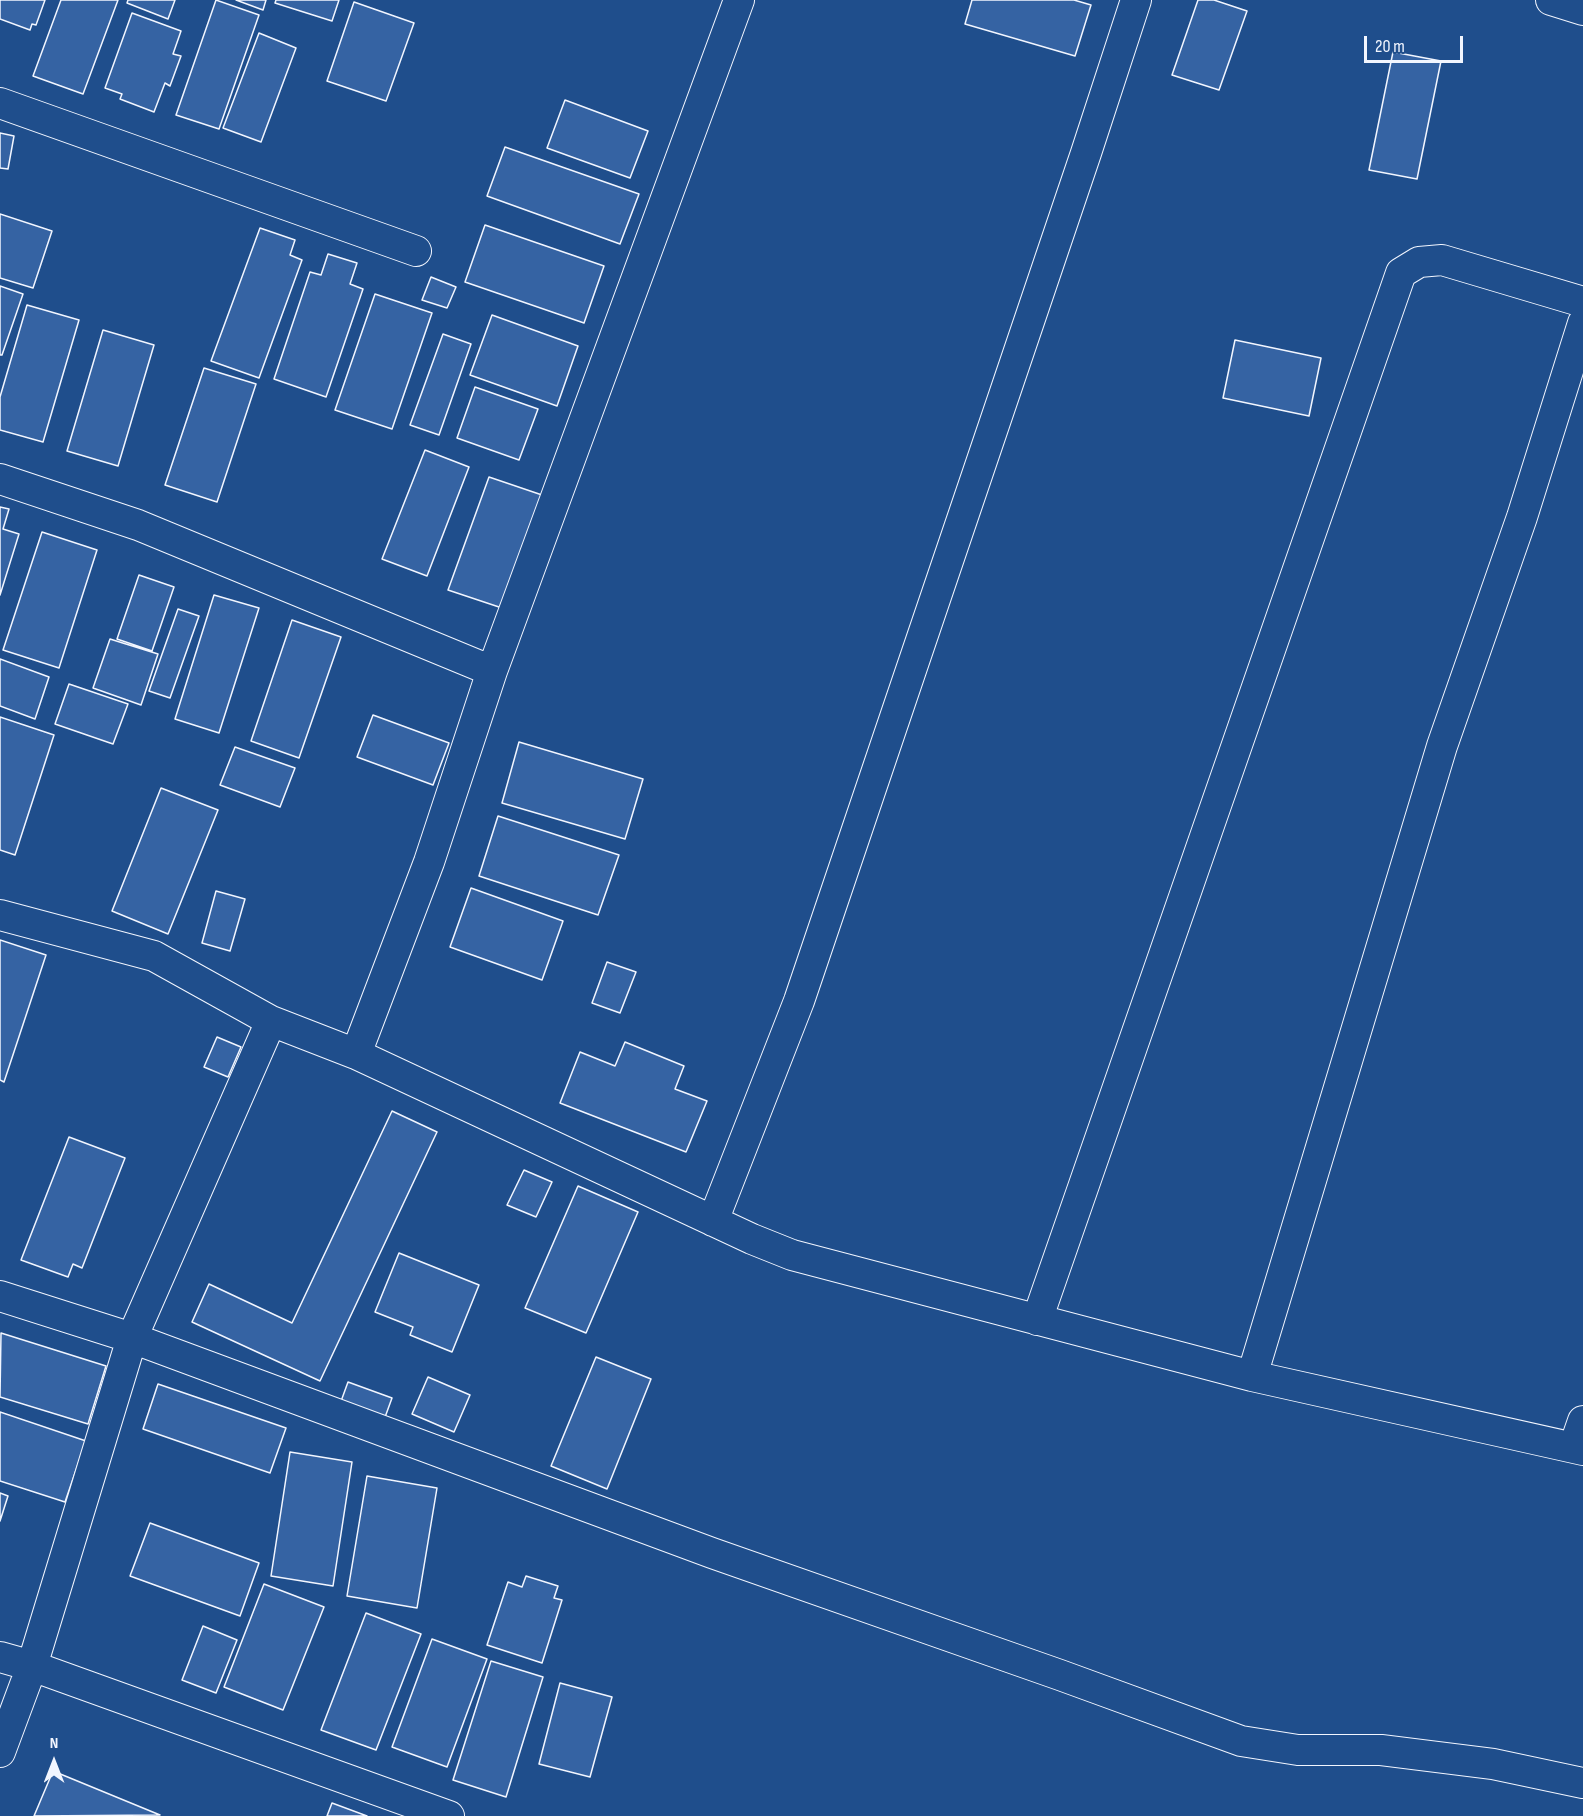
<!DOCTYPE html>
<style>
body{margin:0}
#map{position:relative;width:1583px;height:1816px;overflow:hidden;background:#1f4e8c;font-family:"Sofia Sans Condensed",sans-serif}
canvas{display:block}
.north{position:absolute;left:24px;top:1732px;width:60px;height:60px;-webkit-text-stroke:4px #1f4e8c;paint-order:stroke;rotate:0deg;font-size:16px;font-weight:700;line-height:24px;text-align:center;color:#f2f6ff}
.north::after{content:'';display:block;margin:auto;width:21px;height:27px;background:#f2f6ff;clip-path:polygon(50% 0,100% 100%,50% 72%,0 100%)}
.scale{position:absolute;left:1364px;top:36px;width:99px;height:27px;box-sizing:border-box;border:3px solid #f2f6ff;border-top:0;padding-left:8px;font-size:18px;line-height:21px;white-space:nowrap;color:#f2f6ff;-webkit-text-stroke:4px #1f4e8c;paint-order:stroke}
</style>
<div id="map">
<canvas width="1583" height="1816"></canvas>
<div class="north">N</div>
<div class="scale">20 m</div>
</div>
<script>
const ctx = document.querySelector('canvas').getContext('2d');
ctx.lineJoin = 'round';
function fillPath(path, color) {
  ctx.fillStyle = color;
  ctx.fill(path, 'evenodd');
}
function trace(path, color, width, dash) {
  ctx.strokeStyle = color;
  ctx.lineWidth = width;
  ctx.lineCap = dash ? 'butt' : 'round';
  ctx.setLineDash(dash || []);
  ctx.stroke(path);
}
const building = new Path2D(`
 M0 0H45L36 25 32 24 30 30 0 19Z
 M61 0H118L83 94 33 76Z
 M128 0H175L168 19 127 3Z
 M216 0 259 15 219 129 176 115Z
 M236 0H266L263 10Z
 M276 0H339L332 21 275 3Z
 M972 0H1074L1091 5 1075 56 965 24Z
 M1198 0H1214L1247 11 1219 90 1172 75Z
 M354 2 414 23 386 101 327 81Z
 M132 13 181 31 173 54 181 56 170 86 165 83 154 112 120 99 122 94 105 88Z
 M259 33 296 48 261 142 223 128Z
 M1393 52 1441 61 1417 179 1369 170Z
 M565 100 648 131 630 178 547 148Z
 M0 133 14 136 8 169 0 168Z
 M505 147 639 194 620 244 487 196Z
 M0 214 52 231 33 288 0 278Z
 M485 225 604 266 584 323 465 282Z
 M260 228 295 240 290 255 302 260 259 378 211 361Z
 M328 254 357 263 350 284 363 289 326 397 274 379 310 272 321 275Z
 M431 277 456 287 447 308 422 300Z
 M0 286 23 294 2 355H0Z
 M375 294 432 313 392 429 335 410Z
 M27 305 79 320 43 442 0 430V397Z
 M492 315 578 346 557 406 470 375Z
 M103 330 154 345 118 466 67 451Z
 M443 334 471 344 439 435 410 425Z
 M1235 340 1321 358 1309 416 1223 398Z
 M204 368 256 384 217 502 165 485Z
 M475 387 538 409 519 460 457 438Z
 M425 450 469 467 427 576 382 559Z
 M489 477 545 496 505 609 448 590Z
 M0 507 9 509 3 529 19 534 0 595Z
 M42 532 97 550 59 668 3 650Z
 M139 575 174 587 152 651 117 639Z
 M214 595 259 608 219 733 175 719Z
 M178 609 199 616 170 698 149 691Z
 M292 620 341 637 299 758 251 741Z
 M110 639 158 654 141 705 93 688Z
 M0 659 49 677 35 719 0 706Z
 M69 684 128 704 113 744 55 724Z
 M373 715 449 743 433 785 357 757Z
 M0 717 54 735 15 855 0 850Z
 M519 742 643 779 625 839 502 803Z
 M235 747 295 768 280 807 220 785Z
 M161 788 218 810 168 934 112 911Z
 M498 816 619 855 598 915 479 876Z
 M471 888 563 921 542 980 450 947Z
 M216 891 245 899 230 951 202 943Z
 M0 940 46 955 4 1082 0 1080Z
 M607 962 636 972 620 1013 592 1003Z
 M217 1037 241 1047 228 1077 204 1067Z
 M625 1042 684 1066 675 1089 707 1101 686 1152 560 1103 580 1052 615 1066Z
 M392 1111 437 1132 320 1381 192 1322 209 1284 292 1323Z
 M69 1137 125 1158 82 1268 73 1264 68 1277 21 1260Z
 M524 1170 552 1182 536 1217 507 1205Z
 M578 1186 638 1212 586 1333 525 1308Z
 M399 1253 479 1285 452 1352 410 1335 413 1327 375 1312Z
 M1 1333 106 1366 88 1424 0 1397Z
 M596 1357 651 1379 607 1489 551 1466Z
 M428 1377 470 1395 454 1432 412 1414Z
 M348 1382 392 1398 384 1420 340 1404Z
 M158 1384 286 1428 270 1473 143 1429Z
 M0 1412 86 1441 65 1502 0 1481Z
 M290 1452 352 1462 333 1586 271 1576Z
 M367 1476 437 1488 417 1608 347 1596Z
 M0 1493 8 1496 0 1521Z
 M150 1523 259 1563 240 1616 130 1576Z
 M526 1576 558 1586 554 1598 562 1600 542 1663 487 1645 508 1582 522 1587Z
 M264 1584 324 1607 283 1710 224 1687Z
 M366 1613 421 1634 376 1750 321 1730Z
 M203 1626 237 1640 216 1693 182 1680Z
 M432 1639 487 1659 447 1767 392 1747Z
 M491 1661 543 1677 506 1797 453 1780Z
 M560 1683 612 1697 590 1777 539 1764Z
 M53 1771 160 1815 34 1816Z
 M332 1803 367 1816H327Z`);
fillPath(building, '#3563a3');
trace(building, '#f2f6ff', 1.5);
const minor = new Path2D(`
 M739 0 492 671 429 862 356 1054 752 1239 792 1255 1252 1376 1583 1450
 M1551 0 1583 10
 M0 103 416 251
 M0 479 138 525 492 671
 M0 915 154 956 271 1021 356 1054
 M713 1221 799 1001 1086 153 1136 0
 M0 1296 132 1338 712 1553 1060 1675 1241 1741 1298 1750H1381L1493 1764 1583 1783
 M1037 1320 1401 273 1419 262 1442 260 1583 302
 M1252 1376 1442 746 1522 517 1583 323
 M1574 1447 1583 1421
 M0 1657 32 1666 449 1816
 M0 1752 32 1666 132 1338 271 1021`);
trace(minor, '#f2f6ff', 32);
trace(minor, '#1f4e8c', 30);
</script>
